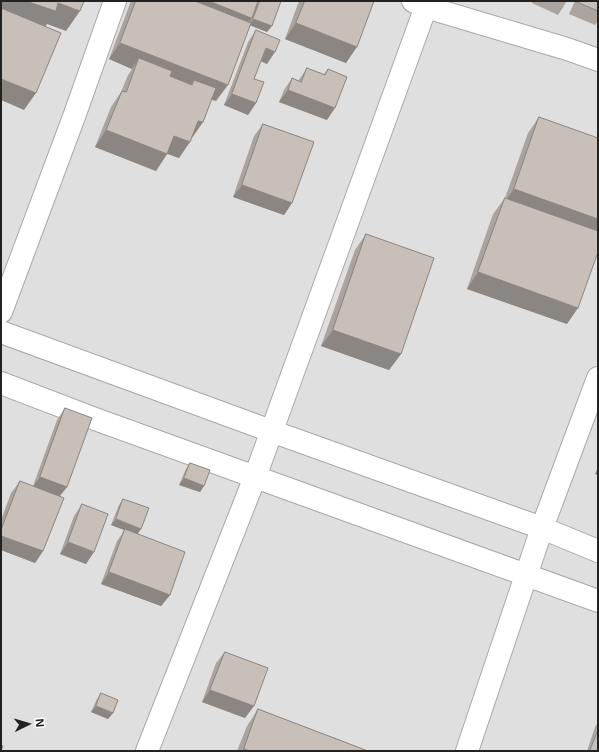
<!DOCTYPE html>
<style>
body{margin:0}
#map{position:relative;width:599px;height:752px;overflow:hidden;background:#f2efe9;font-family:"Open Sans",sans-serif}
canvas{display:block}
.frame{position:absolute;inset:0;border:2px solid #222;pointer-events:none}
.north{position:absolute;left:8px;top:704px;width:40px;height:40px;-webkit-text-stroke:3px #fff;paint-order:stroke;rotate:85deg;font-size:11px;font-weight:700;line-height:16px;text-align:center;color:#222}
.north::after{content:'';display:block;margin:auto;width:14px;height:18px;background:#222;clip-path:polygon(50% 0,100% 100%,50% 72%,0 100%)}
</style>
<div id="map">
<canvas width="599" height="752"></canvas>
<div class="frame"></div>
<div class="north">N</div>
</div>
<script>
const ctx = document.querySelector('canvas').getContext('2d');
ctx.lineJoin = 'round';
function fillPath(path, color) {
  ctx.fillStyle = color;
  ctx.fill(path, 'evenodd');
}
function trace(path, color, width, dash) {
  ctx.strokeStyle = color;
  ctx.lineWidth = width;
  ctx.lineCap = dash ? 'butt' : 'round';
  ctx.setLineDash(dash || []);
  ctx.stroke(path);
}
fillPath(new Path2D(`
 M1 1H598V751H1Z`), '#e0dfdf');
const minor = new Path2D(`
 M413 1 426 7 567 49 598 60
 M1 312 75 114 115 1
 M1 332 271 431 542 528 598 551
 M1 383 95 419 598 601
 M147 751 255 477 428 1
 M467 751 542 528 598 378`);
trace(minor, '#a9a9a9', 24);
trace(minor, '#fff', 22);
fillPath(new Path2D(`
 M131 1H281L267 32 250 25 216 101 211 100 203 122 192 138 179 158 167 154 156 171 95 147 111 107 121 92 128 75 132 69 109 59Z
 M299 1H374L346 63 285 39Z
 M533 1H567L558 15 532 3Z
 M575 1H598V21L595 25 569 14Z
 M256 30 267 64 261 61 254 79 256 103 248 115 224 105 248 42Z
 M307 68 324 74 328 69 327 120 279 102 284 90 292 78 298 81Z
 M539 117 567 324 467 289 493 214 505 198 528 133Z
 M263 124 292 203 284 215 233 197 254 136Z
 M366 234 401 354 389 370 321 346 355 250Z
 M65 408 67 487 60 496 43 551 35 563 1 550V520L11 493 20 481 33 486 57 420Z
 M190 463 204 486 200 492 179 485 186 469Z
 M598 467V475L595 474Z
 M123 499 137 534 170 595 161 606 101 584 117 541 125 530 111 525 119 505Z
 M82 504 86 564 60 554 74 516Z
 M225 652 245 718 202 702 216 663Z
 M101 693 113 713 108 719 91 712 97 699Z
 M258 709 368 751H237L247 726Z
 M598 723V751H587L595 727Z`), '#aba49e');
fillPath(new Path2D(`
 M1 1H26L58 3 80 11 66 31 47 24 42 31 1 17Z
 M156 1H209L252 18 241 34Z
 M253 19 272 26 267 32 249 25Z
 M296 23 357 47 346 63 285 39Z
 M120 43 228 85 216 101 188 90 192 85 194 80 187 90 139 58 132 69 109 59Z
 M266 48 275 52 267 64 258 60Z
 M1 79 36 93 24 110 1 100Z
 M288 90 335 108 327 120 279 102Z
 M232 94 256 103 248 115 224 105Z
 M198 121 203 122 191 139Z
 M106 130 167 154 156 171 95 147Z
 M174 136 190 142 179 158 163 152Z
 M242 185 292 203 284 215 233 197Z
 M514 189 598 219V240L502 206Z
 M478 272 578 308 567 324 467 289Z
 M333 330 401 354 389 370 321 346Z
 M598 470V475L595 474Z
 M40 477 67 487 58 498 32 488Z
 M184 478 204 486 200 492 179 485Z
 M116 519 141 529 137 535 111 525Z
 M1 536 43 551 35 563 1 550Z
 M68 542 94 552 86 564 60 554Z
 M109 572 170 595 161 606 101 584Z
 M210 690 254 706 245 718 202 702Z
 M96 706 113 713 108 719 91 712Z
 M244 749 250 751H242Z`), '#8b8681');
const building = new Path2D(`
 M26 1H84L80 11 58 3 56 11Z
 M136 1H195L251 23 228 85 120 43Z
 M209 1H258L252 18Z
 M260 1H281L272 26 253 19Z
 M305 1H374L357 47 296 23Z
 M578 1H598V11L577 2Z
 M1 8 61 33 36 93 1 79Z
 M256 30 280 40 275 52 266 48 254 79 264 82 256 103 232 94Z
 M139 58 172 71 170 76 192 85 194 80 216 88 203 122 198 121 190 142 174 136 167 154 106 130 122 91 126 92Z
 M307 68 325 75 328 69 347 77 335 108 288 90 292 78 301 82Z
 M539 117 598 138V219L514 189Z
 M263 124 314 142 292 203 242 185Z
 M505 198 598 231V252L578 308 478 272Z
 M366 234 434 258 401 354 333 330Z
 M65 408 92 418 67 487 40 477Z
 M190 463 210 470 204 486 184 478Z
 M20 481 64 498 43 551 1 536V530Z
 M123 499 149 508 141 529 116 519Z
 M82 504 108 514 94 552 68 542Z
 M125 529 185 552 170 595 109 572Z
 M225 652 268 668 254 706 210 690Z
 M101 693 118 700 113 713 96 706Z
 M258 709 368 751H250L244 749Z
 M598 730V751H590Z
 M1 745 3 746 1 751Z`);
fillPath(building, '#c7bfb8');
trace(building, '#8b8681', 1);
</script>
